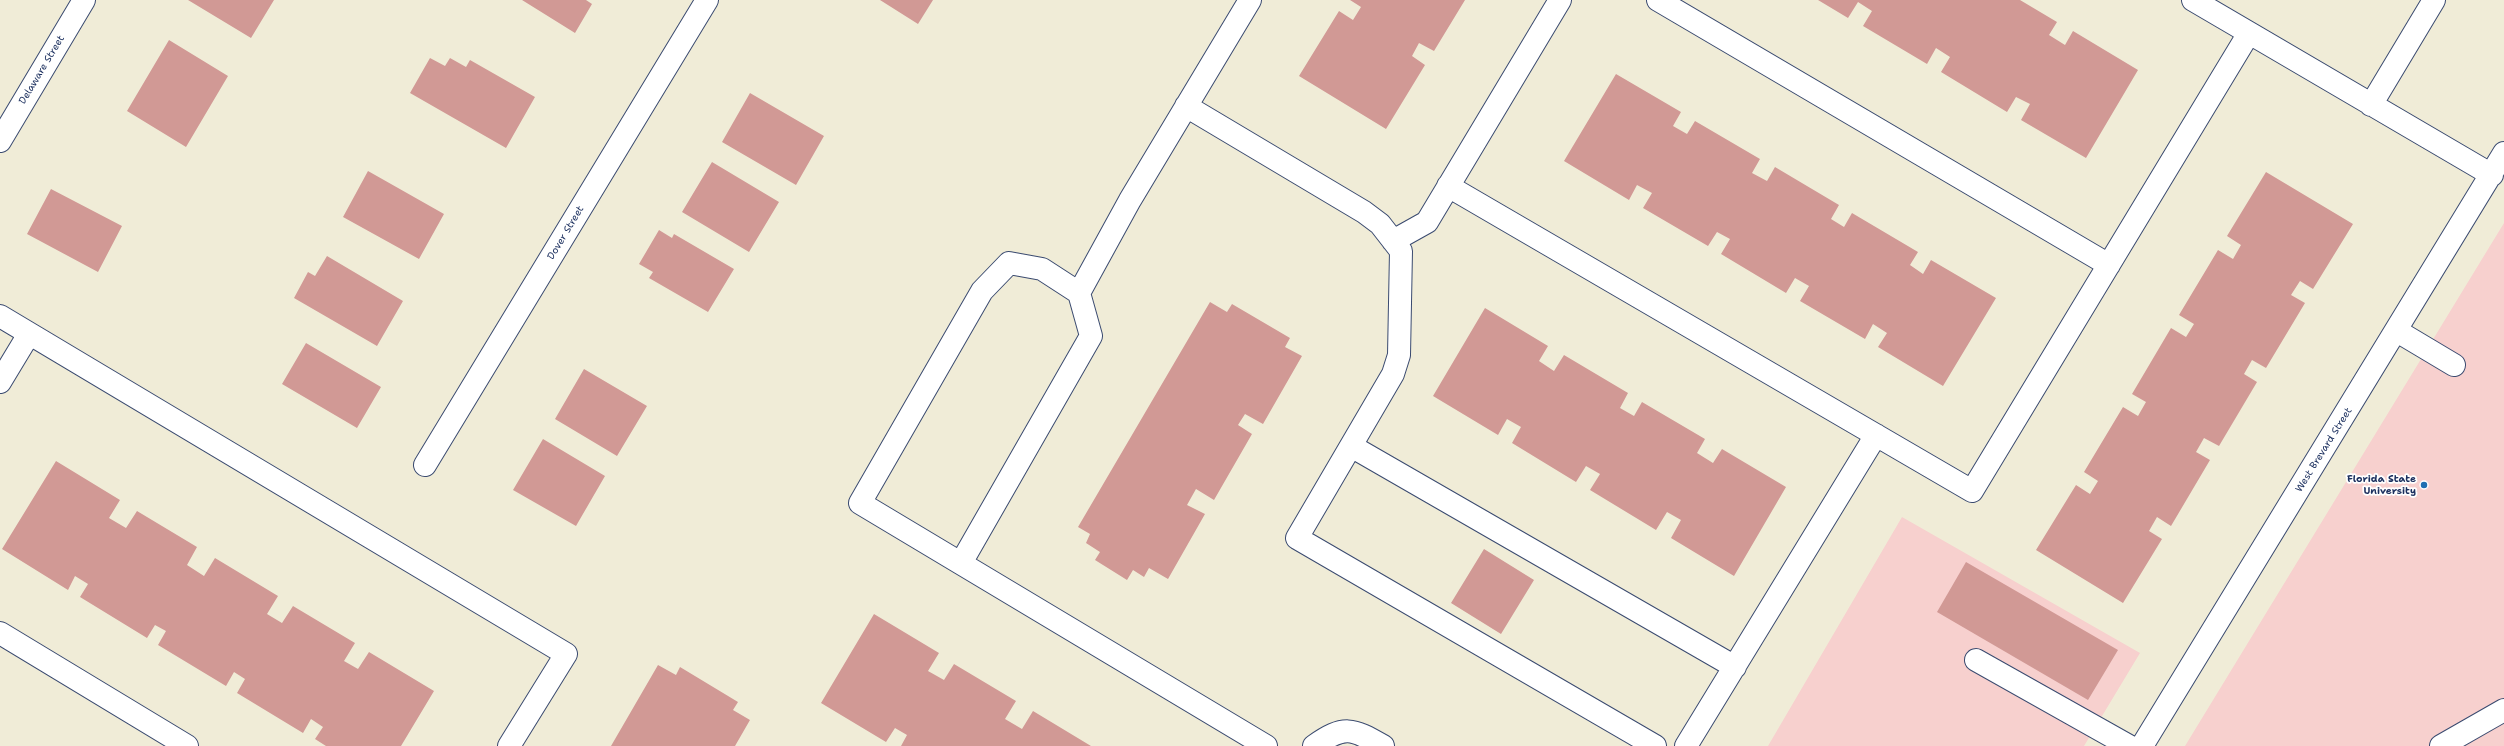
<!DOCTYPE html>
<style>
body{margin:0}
canvas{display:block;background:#f0ecd7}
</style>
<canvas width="2504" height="746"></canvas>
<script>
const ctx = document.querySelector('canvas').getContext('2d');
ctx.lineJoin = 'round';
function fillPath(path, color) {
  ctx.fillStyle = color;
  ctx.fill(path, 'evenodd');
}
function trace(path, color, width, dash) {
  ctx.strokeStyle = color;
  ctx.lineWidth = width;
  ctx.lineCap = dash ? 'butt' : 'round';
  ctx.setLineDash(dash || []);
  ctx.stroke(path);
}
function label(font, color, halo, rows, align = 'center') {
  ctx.font = font + ' "Shantell Sans",sans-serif';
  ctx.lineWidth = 3.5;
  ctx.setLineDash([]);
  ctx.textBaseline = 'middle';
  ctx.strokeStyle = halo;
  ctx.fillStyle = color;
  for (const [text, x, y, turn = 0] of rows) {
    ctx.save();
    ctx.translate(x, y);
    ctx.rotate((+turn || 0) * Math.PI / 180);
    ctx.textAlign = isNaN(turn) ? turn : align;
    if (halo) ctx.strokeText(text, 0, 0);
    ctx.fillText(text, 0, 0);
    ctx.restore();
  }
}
fillPath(new Path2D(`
 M2504 223V746H2185Z
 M1902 517 2140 653 2084 746H1768Z`), '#f7d0ce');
fillPath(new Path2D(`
 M188 0H274L251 38Z
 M522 0H586L592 4 575 33Z
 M880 0H933L918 24Z
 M1350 0H1465L1434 51 1419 43 1412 56 1425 65 1386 129 1299 76 1339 11 1353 20 1361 7Z
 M1818 0H2020L2057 22 2049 35 2065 45 2073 31 2138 70 2086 158 2021 120 2030 104 2016 97 2007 112 1941 72 1950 57 1936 48 1927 64 1863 26 1872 11 1858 2 1848 18Z
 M169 40 228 76 186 147 127 111Z
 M430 58 445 66 450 58 466 67 470 60 535 97 506 148 410 93Z
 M1616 74 1681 112 1673 126 1687 134 1695 121 1760 159 1752 173 1767 181 1775 167 1839 205 1831 219 1844 227 1852 213 1918 252 1910 265 1923 274 1931 260 1996 298 1943 386 1878 347 1887 333 1873 324 1865 339 1800 301 1809 286 1795 278 1786 293 1721 254 1730 239 1717 232 1708 246 1643 208 1652 193 1637 185 1629 200 1564 161Z
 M750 93 824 136 796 185 722 142Z
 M712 162 779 202 749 252 682 212Z
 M368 171 444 214 419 259 343 217Z
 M2266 172 2353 224 2313 289 2300 281 2291 295 2305 303 2266 368 2252 360 2244 374 2257 382 2219 446 2204 438 2196 452 2210 460 2171 526 2157 517 2149 531 2162 539 2123 603 2036 550 2076 485 2090 494 2098 481 2084 472 2123 407 2138 416 2146 402 2132 394 2171 328 2186 337 2194 324 2179 315 2218 250 2233 259 2241 245 2227 236Z
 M51 189 122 226 98 272 27 234Z
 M659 230 672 238 674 234 734 269 708 312 649 278 653 272 639 264Z
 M327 256 403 301 377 346 294 298 308 272 315 276Z
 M1210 302 1227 312 1232 304 1290 338 1285 347 1302 356 1263 424 1245 414 1238 425 1252 434 1214 500 1196 489 1187 505 1205 514 1168 579 1149 568 1144 577 1133 570 1127 580 1095 560 1100 552 1086 543 1090 534 1078 527Z
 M1485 308 1548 346 1539 361 1554 371 1564 355 1628 393 1620 408 1634 416 1642 402 1705 439 1697 453 1713 463 1722 449 1786 487 1734 576 1671 538 1681 520 1667 512 1656 530 1590 490 1600 474 1586 466 1576 482 1512 443 1521 427 1507 419 1498 435 1433 396Z
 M306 343 381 387 357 428 282 384Z
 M584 369 647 406 617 456 555 419Z
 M543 439 605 476 576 526 513 490Z
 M56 461 120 500 109 518 126 528 137 511 197 547 187 565 204 576 215 558 278 596 267 614 282 623 293 606 355 643 344 661 358 669 369 652 434 691 401 746H326L315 739 323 727 311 719 303 733 237 693 245 679 234 672 226 686 158 645 166 631 155 625 147 638 80 597 88 584 75 576 68 590 2 549Z
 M1484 549 1534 580 1501 634 1451 603Z
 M1966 562 2118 650 2088 700 1937 612Z
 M874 614 939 653 928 671 944 680 954 664 1016 701 1005 719 1022 729 1033 711 1091 746H901L907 735 895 728 886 742 821 703Z
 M658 665 676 675 680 667 738 702 733 710 750 720 735 746H611Z`), '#d19995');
const minor = new Path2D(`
 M1658 0 2109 265
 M2193 0 2492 175
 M2371 105 2434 0
 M1186 106 1364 212 1380 224 1401 251 1399 355 1393 374 1297 538 1655 746
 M0 141 84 0
 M1448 186 1972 491 2249 33
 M1393 241 1427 222 1560 0
 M1079 293 1130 200 1250 0
 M0 316 566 654 509 746
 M2397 331 2454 365
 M0 382 29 334
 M1351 446 1735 667
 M425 465 707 0
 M961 563 1091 336 1079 293 1042 269 1009 263 982 291 860 503 1266 746
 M0 633 187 746
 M1976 660 2129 746
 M1314 746C1344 725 1352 728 1383 746
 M1686 746 1876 435
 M2142 746 2504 153
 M2441 746 2504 710`);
trace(minor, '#3b4b70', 24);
trace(minor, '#fff', 22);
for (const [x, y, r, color] of [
 [2424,485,4,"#1f6fb2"]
]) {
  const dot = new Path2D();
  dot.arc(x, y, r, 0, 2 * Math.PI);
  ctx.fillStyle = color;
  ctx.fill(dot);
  trace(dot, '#fff', 1.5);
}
label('10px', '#1b2f5e', '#fff', [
 ["Delaware Street",42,70,-59],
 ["Dover Street",566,233,-59],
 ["West Brevard Street",2324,450,-58]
]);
label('bold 10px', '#1b2f5e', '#fff', [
 ["Florida State",2416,479],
 ["University",2416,491]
], 'right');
</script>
